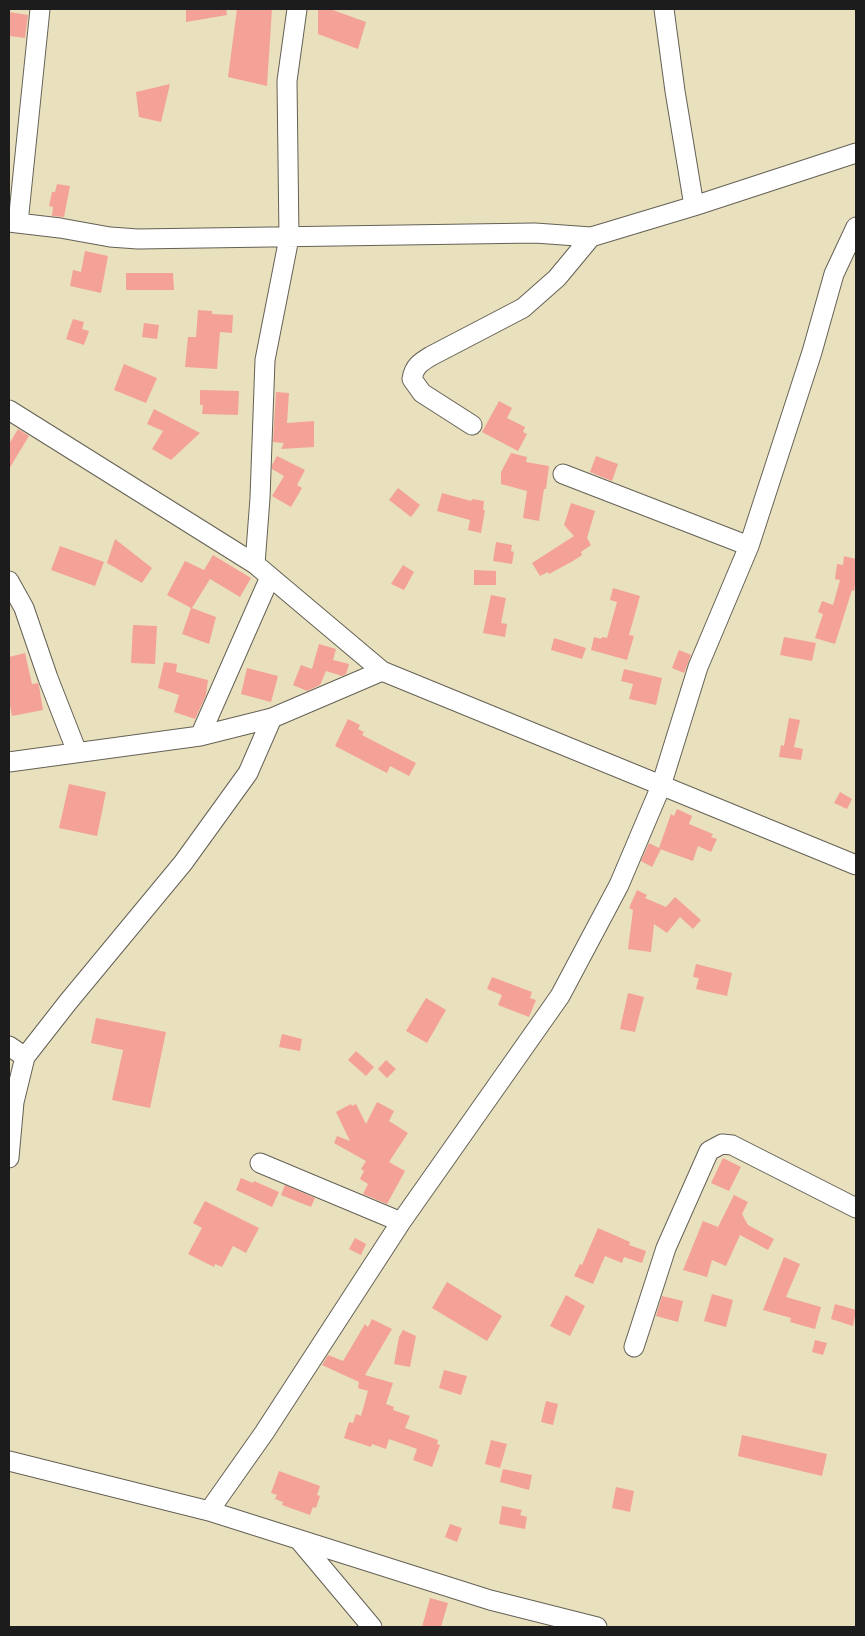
<!DOCTYPE html>
<style>
body{margin:0}
#map{position:relative;width:865px;height:1636px;overflow:hidden;background:#e9e0be;font-family:"Shantell Sans",sans-serif}
canvas{display:block}
.frame{position:absolute;inset:0;border:10px solid #1c1c1c;pointer-events:none}
</style>
<div id="map">
<canvas width="865" height="1636"></canvas>
<div class="frame"></div>
</div>
<script>
const ctx = document.querySelector('canvas').getContext('2d');
ctx.lineJoin = 'round';
function fillPath(path, color) {
  ctx.fillStyle = color;
  ctx.fill(path, 'evenodd');
}
function trace(path, color, width, dash) {
  ctx.strokeStyle = color;
  ctx.lineWidth = width;
  ctx.lineCap = dash ? 'butt' : 'round';
  ctx.setLineDash(dash || []);
  ctx.stroke(path);
}
fillPath(new Path2D(`
 M186 9H226L227 15 186 22Z
 M237 9H272L267 86 228 77Z
 M318 9H330L366 22 358 49 318 34Z
 M9 12 28 15 25 38 9 36Z
 M170 84 161 122 139 117 136 92Z
 M57 184 70 186 64 217 52 216 53 207 49 206 52 192H55Z
 M85 251 108 256 101 293 70 286 73 270 81 272Z
 M126 273H173L174 290H126Z
 M198 310 212 311V314L233 315 232 333 220 332 217 369 185 367 188 337H196Z
 M73 319 84 322 82 329 89 331 84 345 66 339Z
 M144 323 159 325 157 339 142 337Z
 M124 364 157 378 146 403 114 390Z
 M200 390 239 391 238 415 202 414 203 405H200Z
 M276 392 289 393 287 423 314 421V447L281 449 284 443 273 442Z
 M499 401 512 408 507 418 525 427 523 432 527 434 518 451 482 432Z
 M154 409 200 433 171 460 152 449 163 431 147 424Z
 M18 429 29 436 9 469V444Z
 M511 453 527 457 526 462 549 466 546 489H544L539 521 523 518 527 491 501 484V472Z
 M277 456 305 470 297 485 302 488 291 507 272 496 284 476 272 469V465Z
 M596 456 618 464 612 481 590 472Z
 M398 488 420 505 411 517 389 500Z
 M442 493 471 501 472 499 484 501 483 510H485L481 533 468 530 470 520 437 511Z
 M571 503 595 511 587 538 591 545 581 552 582 555 573 561 549 574 548 572 540 576 532 563 574 536 564 525Z
 M115 539 152 568 142 583 107 563Z
 M496 542 512 545 511 551 514 552 512 564 493 561Z
 M60 546 104 562 95 586 51 570Z
 M213 555 251 578 240 597 210 579 192 608 216 617 209 644 182 634 191 608 167 595 185 561 204 570Z
 M844 556 856 559V579L854 591 852 590 835 644 815 638 823 614 818 612 822 601 833 605 840 580 835 579 837 564 843 565Z
 M403 565 414 572 404 590 391 584Z
 M474 570 496 571V585H474Z
 M613 588 640 596 629 635 634 636 627 660 591 650 594 637 601 639 602 637 607 638 617 602 610 600Z
 M491 595 506 598 501 623 507 624 505 637 483 633Z
 M133 625 157 626 155 664 131 663Z
 M784 637 816 643 812 661 780 655Z
 M554 638 586 648 582 659 551 650Z
 M319 644 336 649 333 660 349 664 346 674 342 676 326 671 320 685 307 691 293 685 301 665 312 669Z
 M679 650 691 655 684 673 672 668Z
 M25 653 32 684 38 683 39 686 43 710 12 716 9 700V657Z
 M164 662 177 664 176 672 208 680 206 695 195 719 174 712 179 695 158 688Z
 M247 668 278 676 271 702 241 694Z
 M624 669 662 678 656 705 629 699 633 684 621 681Z
 M789 718 800 720 794 747 803 749 801 760 779 757 781 745 784 746Z
 M348 719 360 725 358 729 364 732 362 735 416 763 409 776 390 766 387 773 335 746Z
 M69 784 106 792 97 836 59 828Z
 M840 792 852 799 847 809 834 803Z
 M677 809 692 816 689 824 713 834 711 837 717 839 711 852 698 846 693 861 660 849H661L652 867 641 861 649 843 659 848 671 814 674 816Z
 M637 890 647 895 645 898 666 907 675 897 701 920 693 929 680 917 667 933 654 924 651 952 628 949 633 910 629 908Z
 M696 964 732 973 727 996 696 989 699 978 693 977Z
 M492 977 532 992 530 998 536 1000 529 1017 498 1005 502 995 487 989Z
 M628 993 644 997 635 1032 620 1029Z
 M426 998 446 1010 427 1043 406 1031Z
 M96 1018 166 1032 150 1108 112 1100 123 1050 91 1043Z
 M282 1034 302 1039 300 1051 279 1047Z
 M356 1051 374 1067 366 1076 348 1060Z
 M386 1060 396 1069 387 1078 378 1069Z
 M377 1102 394 1111 389 1121 408 1133 389 1162 405 1171 387 1204 363 1194 368 1184 360 1179 364 1171 361 1169 366 1161 334 1143 337 1136 350 1141 336 1112 351 1104 352 1106 356 1104 366 1124Z
 M723 1158 741 1167 729 1191 711 1183Z
 M241 1178 253 1183 254 1181 279 1192 272 1207 236 1190Z
 M285 1185 315 1198 311 1207 281 1195Z
 M734 1195 748 1202 742 1214 748 1225 774 1239 768 1250 740 1235 726 1266 712 1260 707 1277 683 1270 703 1221 718 1227Z
 M205 1201 259 1228 246 1253 233 1246 222 1267 215 1264 214 1267 188 1254 202 1228 193 1223Z
 M598 1228 630 1242 629 1245 646 1251 642 1263 624 1257 622 1263 605 1256 593 1284 574 1276 580 1264 582 1265Z
 M355 1238 366 1244 361 1255 349 1249Z
 M784 1257 800 1264 786 1297 821 1307 815 1329 790 1322 791 1318 763 1310Z
 M447 1282 502 1316 487 1341 432 1308Z
 M712 1294 733 1300 726 1327 704 1321Z
 M566 1295 585 1306 570 1336 550 1326Z
 M662 1296 683 1301 678 1322 656 1316Z
 M835 1304 856 1310 853 1326 831 1319Z
 M372 1319 392 1329 365 1375 393 1383 386 1404 394 1407 393 1410 410 1416 405 1428 438 1440 437 1444 440 1445 432 1467 413 1460 417 1449 389 1439 386 1449 372 1444 371 1447 344 1438 349 1422 353 1423 356 1414 361 1416 368 1391 358 1388 359 1382 322 1365 328 1355 343 1361 365 1324 368 1327Z
 M403 1330 416 1336 410 1367 394 1364 399 1337Z
 M815 1340 827 1343 823 1355 812 1352Z
 M444 1370 467 1376 461 1395 439 1388Z
 M546 1401 558 1404 553 1425 541 1422Z
 M742 1435 827 1454 822 1476 738 1456Z
 M491 1440 507 1444 500 1468 485 1464Z
 M503 1469 532 1475 529 1490 500 1482Z
 M279 1471 320 1486 317 1495 320 1496 316 1508 313 1507 310 1515 282 1505 283 1502 275 1499 277 1495 271 1493Z
 M616 1487 634 1491 630 1512 612 1508Z
 M502 1506 522 1510 520 1515 527 1517 525 1529 499 1524Z
 M450 1524 462 1528 457 1542 445 1537Z
 M430 1598 448 1603 441 1627H422Z`), '#f4a197');
const minor = new Path2D(`
 M664 9 675 91 694 206
 M9 222 60 228 110 237 138 239 535 233 591 237 694 206 856 153
 M18 223 40 9
 M9 410 255 564 382 671 856 865
 M472 425 422 393 412 379C414 366 421 362 431 356L523 308 557 278 591 237
 M563 474 749 546
 M255 564 260 498 265 360 289 238 287 81 297 9
 M9 581 24 608 48 678 77 752
 M200 736 270 577
 M9 762 200 736 272 718 382 671
 M9 1046 25 1057
 M9 1158 14 1102 25 1057 68 1002 183 863 248 773 272 718
 M260 1163 401 1222
 M634 1347 666 1248 709 1151 722 1144 732 1145 856 1208
 M9 1461 209 1511 490 1600 597 1627
 M209 1511 264 1433 401 1222 560 996 619 885 661 786 698 667 749 546 812 352 834 274 856 227
 M299 1540 372 1627`);
trace(minor, '#646155', 21);
trace(minor, '#fff', 19);
</script>
